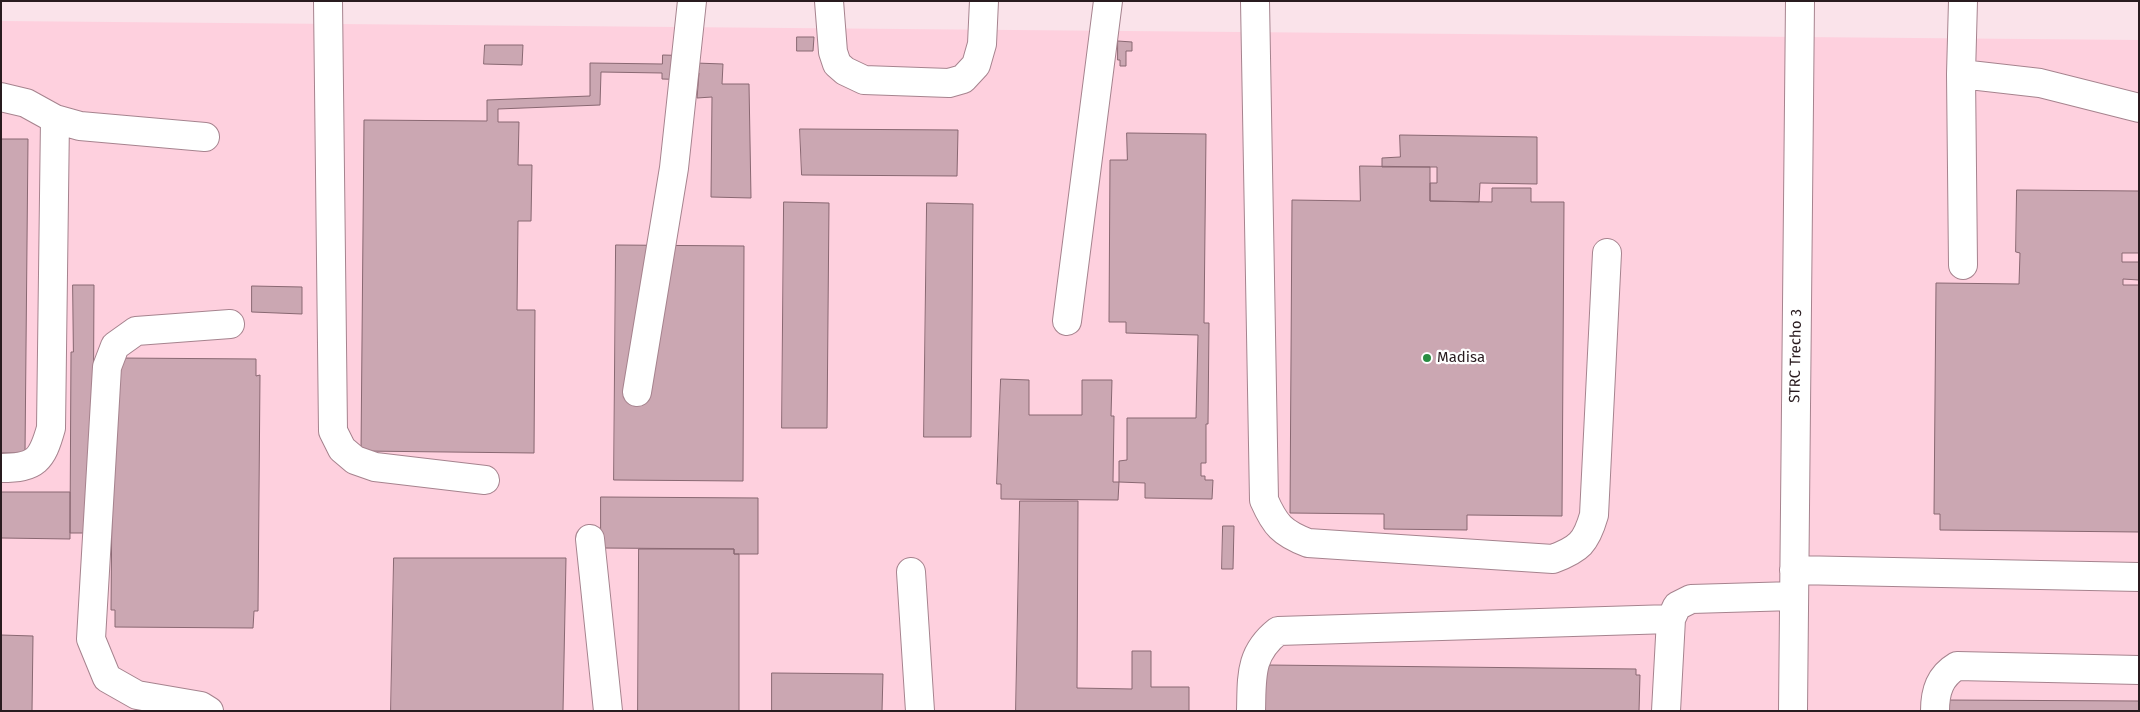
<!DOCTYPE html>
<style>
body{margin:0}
#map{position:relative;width:2140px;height:712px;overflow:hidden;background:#fae3ea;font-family:"Fira Sans",sans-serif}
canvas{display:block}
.frame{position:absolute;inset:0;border:2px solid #291b1f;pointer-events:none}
</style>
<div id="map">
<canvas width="2140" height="712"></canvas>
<div class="frame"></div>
</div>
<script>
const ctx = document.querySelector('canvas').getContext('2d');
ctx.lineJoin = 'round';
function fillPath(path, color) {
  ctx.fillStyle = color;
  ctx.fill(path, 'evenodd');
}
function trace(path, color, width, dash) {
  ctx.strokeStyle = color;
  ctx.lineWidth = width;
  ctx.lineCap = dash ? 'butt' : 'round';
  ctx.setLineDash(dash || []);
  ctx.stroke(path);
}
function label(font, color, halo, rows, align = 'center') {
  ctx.font = font + ' "Fira Sans",sans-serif';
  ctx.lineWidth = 4.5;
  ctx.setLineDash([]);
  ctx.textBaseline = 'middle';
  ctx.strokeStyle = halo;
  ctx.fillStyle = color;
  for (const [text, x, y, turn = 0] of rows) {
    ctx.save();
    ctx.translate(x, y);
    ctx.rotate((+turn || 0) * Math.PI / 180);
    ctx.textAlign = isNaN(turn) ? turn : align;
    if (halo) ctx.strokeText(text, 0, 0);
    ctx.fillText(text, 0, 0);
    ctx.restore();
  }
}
fillPath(new Path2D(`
 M1 21 2139 40V711H1Z`), '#fed0de');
const building = new Path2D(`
 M797 37H814L813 51H797Z
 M1118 41 1132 42V51H1126V66H1120V60H1118Z
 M485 45H523L522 65 484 64Z
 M663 55 697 56 696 63 723 64 722 84H749L751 198 711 197 712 97 697 98 699 73H697L696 80 662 79V73L601 72 600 105 498 109V122H519L518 165H532L531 221H518L517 310H535L534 453 361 451 364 120 487 121V100L590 96V63L662 64Z
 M800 129 958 130 957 176 802 175Z
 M1127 133 1206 134 1204 323H1209L1208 424H1206V463H1201V476H1205V480H1213L1212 499 1145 498V483L1119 482V461L1127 460V418H1196L1198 335 1126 333V322H1109L1110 160H1127Z
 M1400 135 1537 137V184L1480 183 1479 202 1430 201V183H1437V167H1382V158L1400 157Z
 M1 139H28L25 453H1Z
 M1360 166 1430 167V201L1492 202V188H1531V202H1564L1562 516 1467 515V530L1384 529V514L1290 513 1292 200 1360 201Z
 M2017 190 2139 191V253H2122V262H2139V280L2123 279V285H2139V532L1940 530V514H1934L1936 283 2019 284 2020 253 2016 252Z
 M784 202 829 203 827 428H782Z
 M927 203 973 204 971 437H924Z
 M616 245 744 246 743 481 614 480Z
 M73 285H94L93 476 85 533H70L71 352H73Z
 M252 286 302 287V314L252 312Z
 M117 358 256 359V376L260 375 258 611H254L253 628 115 627V610H111L113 374Z
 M1001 379 1029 380V415H1082V380H1112L1111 416H1114L1113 482H1119L1118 500 1001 499V484H997Z
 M1 492H70V539L1 538Z
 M601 497 758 498V554H734V549L601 548Z
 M1020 501H1078L1077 688 1132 689V651H1151V687H1189V711H1016Z
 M1223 526H1234L1233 569H1222Z
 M639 549H734V554H739V711H638Z
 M394 558H566L563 711H391Z
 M1 635 33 636 32 711H1Z
 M1267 665 1636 669V675H1640L1639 711H1262Z
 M772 673 883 674 882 711H772Z
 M1943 700 2139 701V711H1942Z`);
fillPath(building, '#cba7b2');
trace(building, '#896872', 1);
const minor = new Path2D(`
 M328 1 333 431 342 449 355 460 375 467 485 480
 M829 1 833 52 837 64 845 71 864 80 949 83 963 79 976 65 982 44 984 1
 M1255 1 1264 500C1275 525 1282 533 1308 543L1553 559C1579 549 1586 543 1594 515L1607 253
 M1961 74 2040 83 2139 108
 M1 97 26 103 55 119 80 126 205 137
 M1963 265 1961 74 1963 1
 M1067 321 1108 1
 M637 392 674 168 692 1
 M1 468C36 468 42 460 51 428L55 119
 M590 539 608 711
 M1794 570 2139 577
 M911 572 920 711
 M209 711 201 706 137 695 107 678 91 639 107 367 115 346 136 331 230 324
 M1251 711C1252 677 1249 654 1278 631L1671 619
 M1666 711 1671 619 1677 606 1691 599 1794 596
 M1793 711 1800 1
 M1935 711C1935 691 1940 676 1957 666L2139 670`);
trace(minor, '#a6838e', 30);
trace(minor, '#fff', 28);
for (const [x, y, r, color] of [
 [1427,358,5,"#298d42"]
]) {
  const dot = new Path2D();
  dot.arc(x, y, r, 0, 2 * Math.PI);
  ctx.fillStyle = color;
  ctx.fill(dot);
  trace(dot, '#fff', 2);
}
label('15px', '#291b1f', '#fff', [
 ["STRC Trecho 3",1796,356,-89]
]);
label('15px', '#291b1f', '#fff', [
 ["Madisa",1437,358]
], 'left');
</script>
